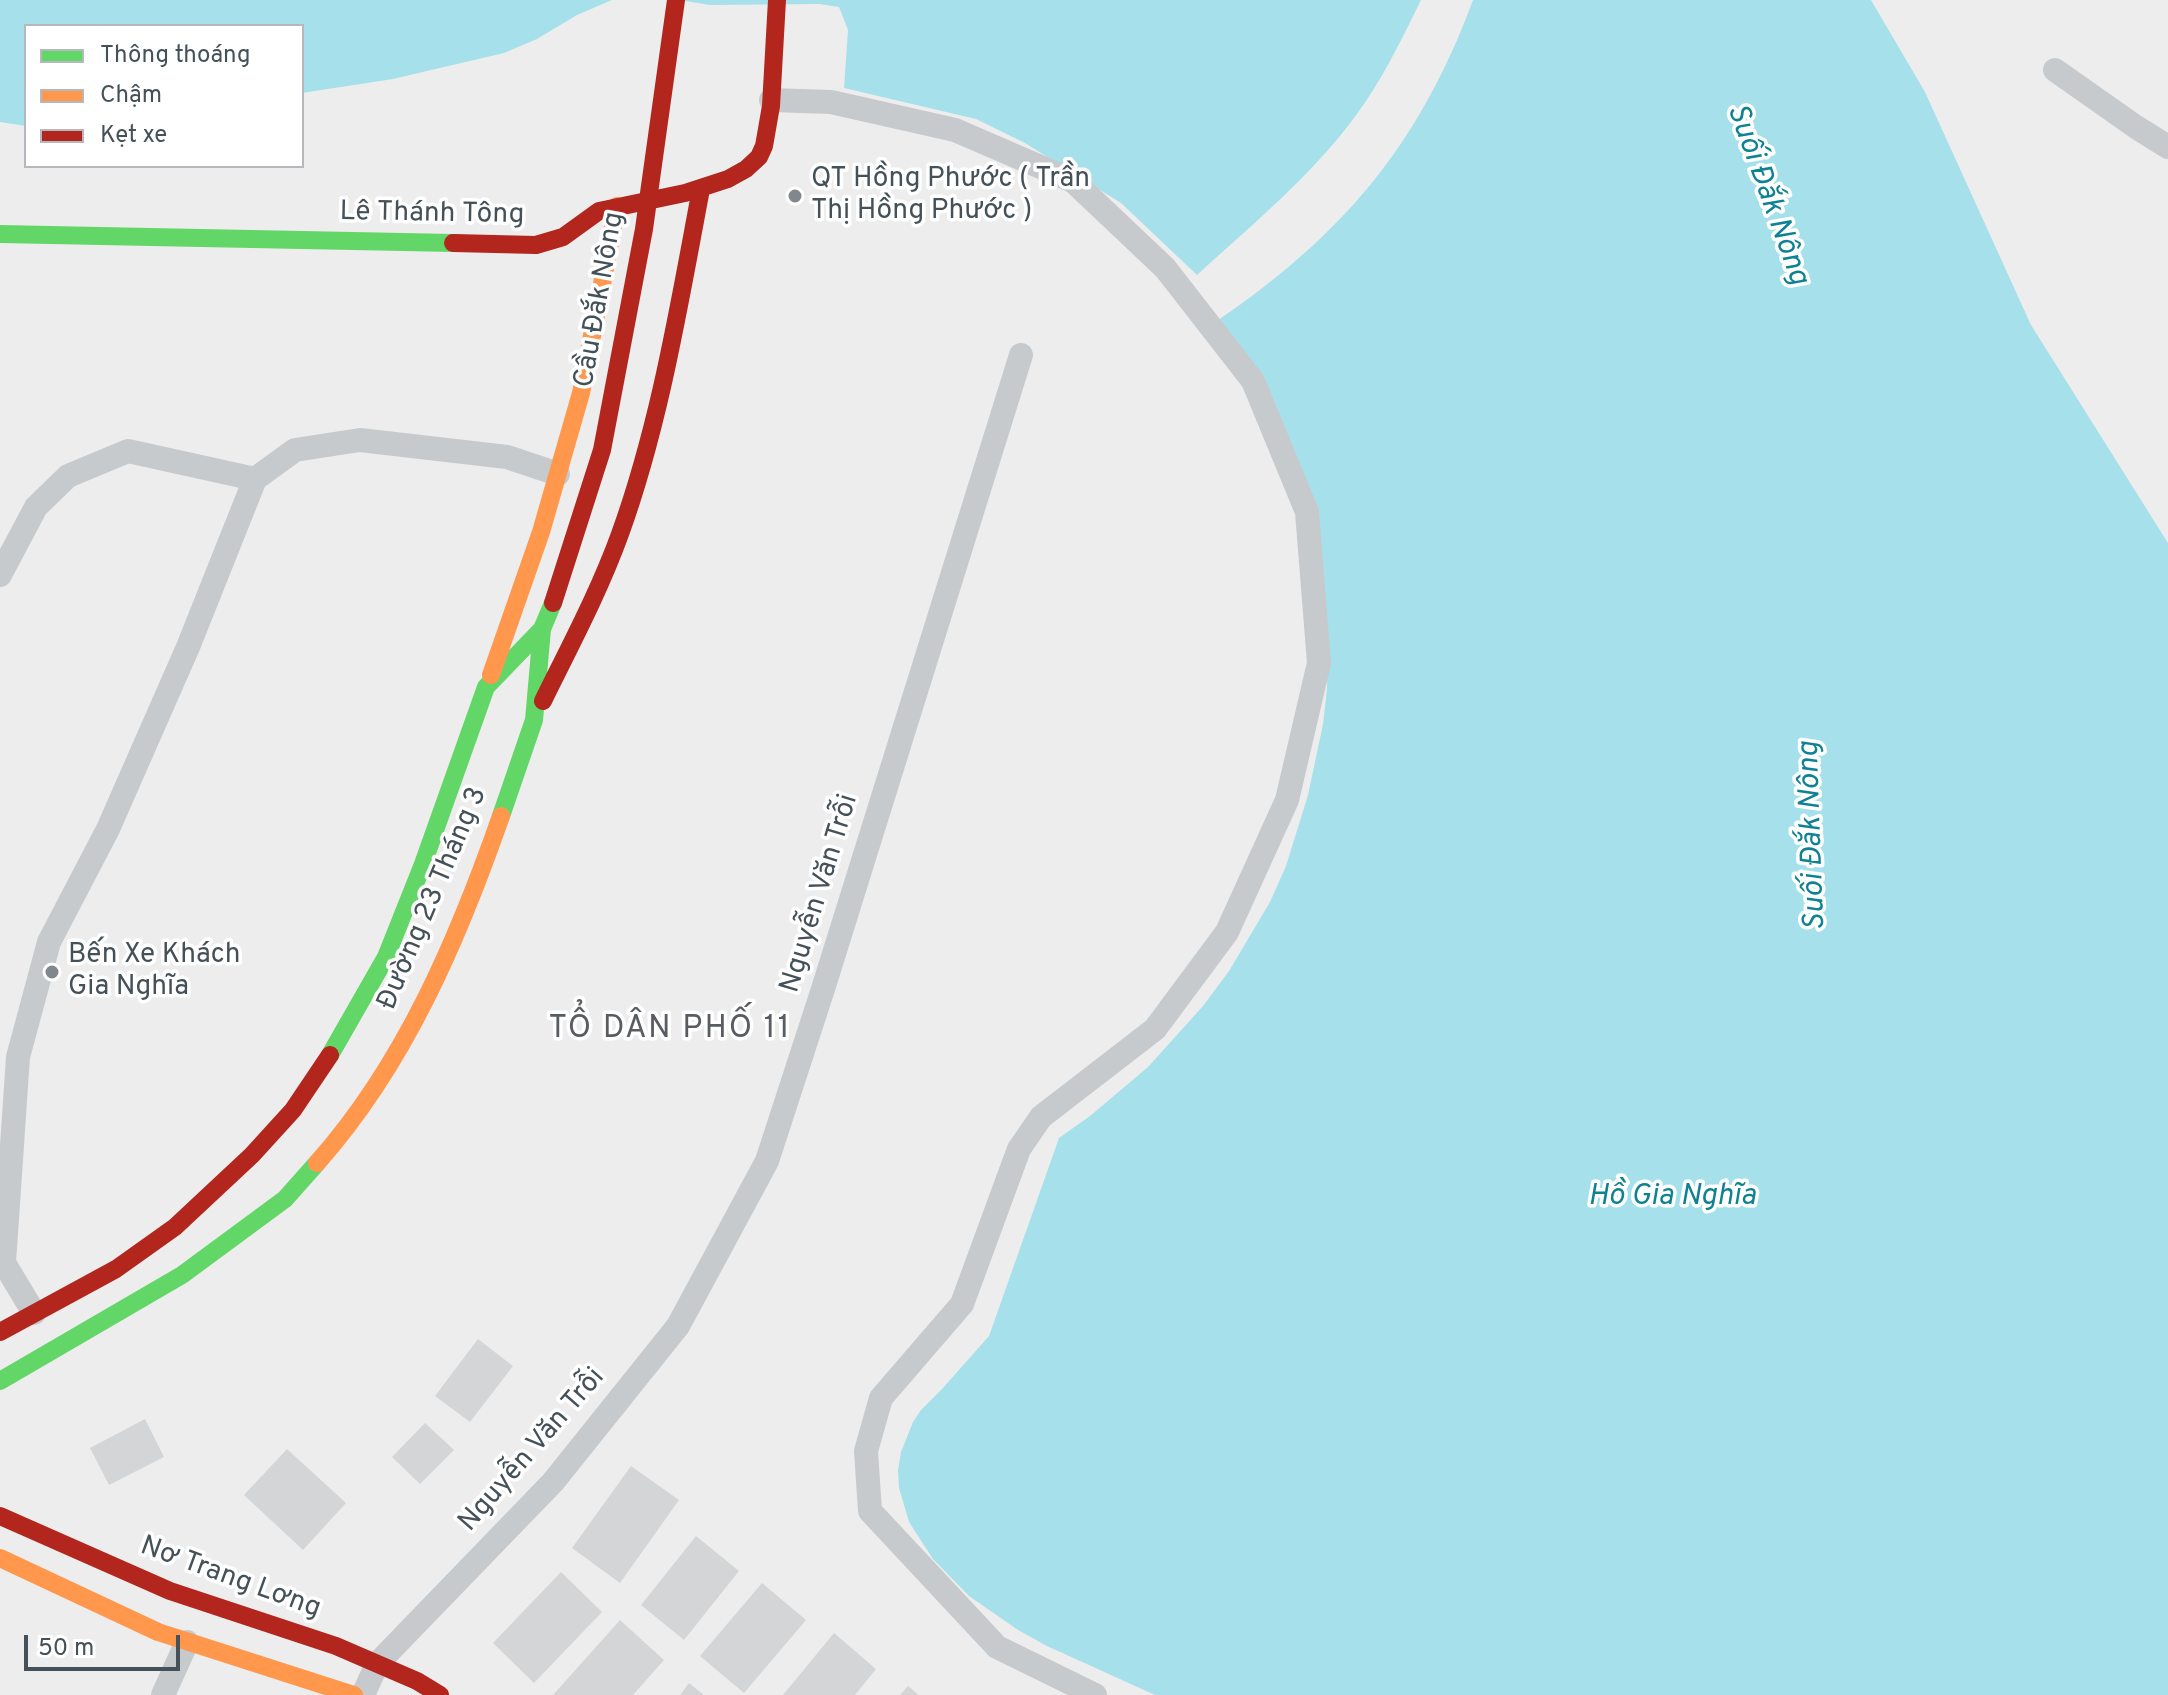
<!DOCTYPE html>
<meta charset="utf-8">
<style>
body{margin:0}
#map{position:relative;width:2168px;height:1695px;overflow:hidden;background:#eeeded;font-family:Overpass,sans-serif}
canvas{display:block}
.legend{position:absolute;left:24px;top:24px;width:280px;height:144px;box-sizing:border-box;background:#fff;border:2px solid #b5b9bd;margin:0;padding:10px 14px;list-style:none;font-size:24px;color:#455159}
.legend li{display:flex;align-items:center;gap:16px;height:40px}
.legend b{width:40px;border:2px solid #b5b9bd}
.scale{position:absolute;left:24px;top:1635px;width:156px;height:36px;box-sizing:border-box;border:4px solid #455159;border-top:0;padding-left:10px;font-size:24px;line-height:28px;white-space:nowrap;color:#455159;-webkit-text-stroke:6px #fff;paint-order:stroke}
</style>
<div id="map">
<canvas width="2168" height="1695"></canvas>
<ul class="legend">
<li><b style="height:10px;background:#63d668"></b>Thông thoáng</li>
<li><b style="height:10px;background:#ff974d"></b>Chậm</li>
<li><b style="height:10px;background:#b3261e"></b>Kẹt xe</li>
</ul>
<div class="scale">50 m</div>
</div>
<script>
const ctx = document.querySelector('canvas').getContext('2d');
ctx.lineJoin = 'round';
function fillPath(path, color) {
  ctx.fillStyle = color;
  ctx.fill(path, 'evenodd');
}
function trace(path, color, width, dash) {
  ctx.strokeStyle = color;
  ctx.lineWidth = width;
  ctx.lineCap = dash ? 'butt' : 'round';
  ctx.setLineDash(dash || []);
  ctx.stroke(path);
}
function label(font, color, halo, rows, align = 'center') {
  ctx.font = font + ' Overpass,sans-serif';
  ctx.lineWidth = 7;
  ctx.setLineDash([]);
  ctx.textBaseline = 'middle';
  ctx.strokeStyle = halo;
  ctx.fillStyle = color;
  for (const [text, x, y, turn = 0] of rows) {
    ctx.save();
    ctx.translate(x, y);
    ctx.rotate((+turn || 0) * Math.PI / 180);
    ctx.textAlign = isNaN(turn) ? turn : align;
    if (halo) ctx.strokeText(text, 0, 0);
    ctx.fillText(text, 0, 0);
    ctx.restore();
  }
}
fillPath(new Path2D(`
 M0 0H612L577 15 537 39 504 53 393 79 302 93V26H26V126L0 122Z
 M679 0H1421C1401 41 1381 82 1354 118 1310 177 1251 226 1197 275L1121 203 1025 143 976 119 844 88 848 30 839 7 819 4 710 5Z
 M1473 0H1871L1925 92 2031 325 2168 543V1695H1155L1047 1646 1018 1630 969 1596 933 1559 909 1522 899 1488 898 1470 901 1452 913 1422 921 1410 942 1389 989 1336 1059 1138 1090 1116 1148 1067 1203 1006 1229 971 1270 902 1286 866 1308 795 1323 724 1327 688 1328 632 1302 496 1214 323C1342 236 1419 146 1473 0Z`), '#a6e1eb');
fillPath(new Path2D(`
 M478 1339 513 1366 470 1422 435 1396Z
 M145 1419 164 1457 109 1485 90 1448Z
 M425 1423 454 1450 420 1484 392 1457Z
 M287 1449 346 1503 303 1550 244 1495Z
 M631 1466 679 1500 620 1583 572 1548Z
 M696 1536 739 1571 684 1640 641 1605Z
 M561 1572 602 1612 534 1683 493 1643Z
 M762 1583 806 1620 744 1693 700 1656Z
 M620 1620 664 1660 633 1695H553Z
 M834 1633 876 1669 855 1695H783Z
 M689 1683 704 1695H680Z
 M908 1686 919 1695H900Z`), '#d4d5d6');
trace(new Path2D(`
 M2055 70 2136 127 2168 147
 M771 100 831 102 955 130 1073 181 1165 268 1253 381 1307 512 1319 663 1287 800 1227 932 1155 1029 1041 1117 1019 1149 962 1304 881 1398 866 1451 870 1511 997 1647 1095 1695
 M0 575 36 507 68 476 128 451 255 479
 M34 1313 4 1263 18 1057 49 942 108 829 188 647 255 479 295 450 360 440 507 457 558 474
 M163 1695 187 1642
 M363 1695 377 1664 553 1482 678 1326 767 1161 823 989 1021 355`), '#c7cacc', 24);
trace(new Path2D(`
 M0 234 453 243
 M501 816 534 720 542 629 553 603
 M330 1055 386 957 423 864 486 687 542 629
 M0 1381 182 1275 285 1199 317 1163`), '#63d668', 18);
trace(new Path2D(`
 M491 675 541 532 581 393 617 206
 M317 1163C405 1064 458 939 501 816
 M0 1558 158 1632 354 1695`), '#ff974d', 18);
trace(new Path2D(`
 M453 243 536 245 563 237 599 211 685 193 728 179 746 169 759 157 764 146 771 106 777 0
 M543 701C570 646 599 592 620 534 660 423 679 305 701 189
 M0 1332 116 1269 175 1227 252 1155 293 1110 330 1055
 M0 1516 170 1591 336 1646 417 1681 440 1695`), '#b3261e', 18);
trace(new Path2D(`
 M553 603 602 450 644 229 676 0`), '#b3261e', 18);
for (const [x, y, r, color] of [
 [795,196,8,"#80888d"],
 [52,972,8,"#80888d"]
]) {
  const dot = new Path2D();
  dot.arc(x, y, r, 0, 2 * Math.PI);
  ctx.fillStyle = color;
  ctx.fill(dot);
  trace(dot, '#fff', 3);
}
label('28px', '#455159', '#fff', [
 ["QT Hồng Phước ( Trần",811,180],
 ["Thị Hồng Phước )",811,212],
 ["Bến Xe Khách",68,956],
 ["Gia Nghĩa",68,988]
], 'left');
label('28px', '#455159', '#fff', [
 ["Lê Thánh Tông",432,215,1],
 ["Cầu Đắk Nông",601,300,-80],
 ["Nguyễn Văn Trỗi",821,894,-73],
 ["Đường 23 Tháng 3",434,899,-67],
 ["Nguyễn Văn Trỗi",533,1451,-49],
 ["Nơ Trang Lơng",230,1579,20]
]);
label('italic 30px', '#0e8294', '#fff', [
 ["Suối Đắk Nông",1766,195,70],
 ["Suối Đắk Nông",1814,836,-92],
 ["Hồ Gia Nghĩa",1672,1198]
]);
ctx.letterSpacing = '2px';
label('32px', '#595d61', '#fff', [
 ["TỔ DÂN PHỐ 11",670,1031]
]);
ctx.letterSpacing = '0px';
</script>
